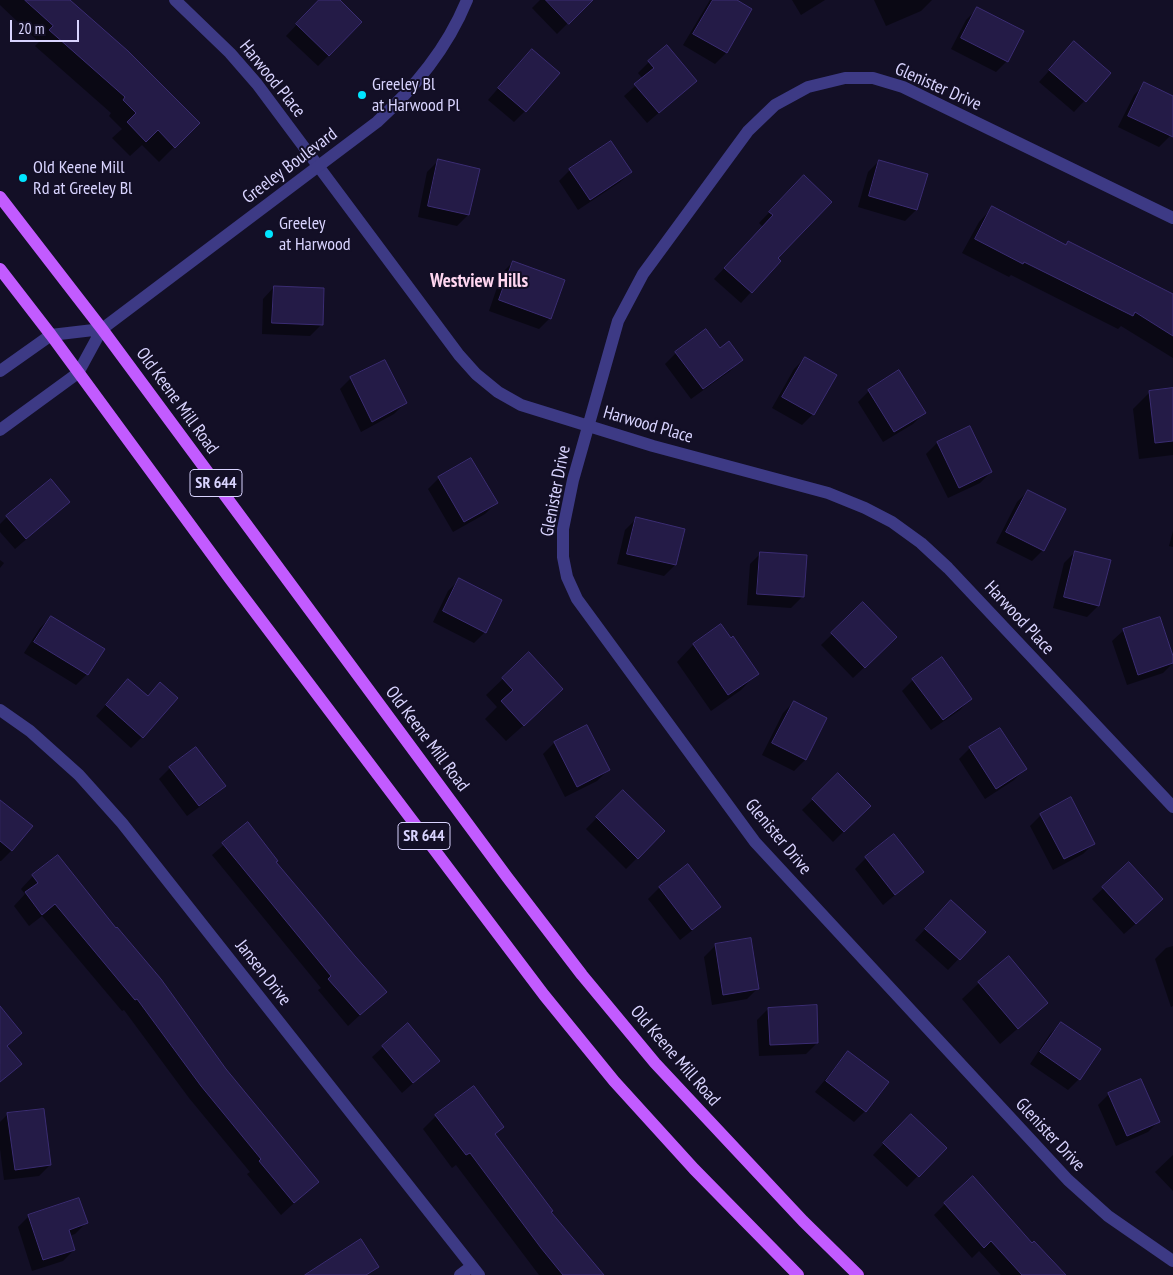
<!DOCTYPE html>
<style>
body{margin:0}
#map{position:relative;width:1173px;height:1275px;overflow:hidden;background:#130f26;font-family:"PT Sans Narrow",sans-serif}
canvas{display:block}
.scale{position:absolute;left:10px;top:20px;width:69px;height:22px;box-sizing:border-box;border:2px solid #d9d4ff;border-top:0;padding-left:6px;font-size:15px;line-height:18px;white-space:nowrap;color:#d9d4ff;-webkit-text-stroke:4px #130f26;paint-order:stroke}
</style>
<div id="map">
<canvas width="1173" height="1275"></canvas>
<div class="scale">20 m</div>
</div>
<script>
const ctx = document.querySelector('canvas').getContext('2d');
ctx.lineJoin = 'round';
function fillPath(path, color) {
  ctx.fillStyle = color;
  ctx.fill(path, 'evenodd');
}
function trace(path, color, width, dash) {
  ctx.strokeStyle = color;
  ctx.lineWidth = width;
  ctx.lineCap = dash ? 'butt' : 'round';
  ctx.setLineDash(dash || []);
  ctx.stroke(path);
}
function label(font, color, halo, rows, align = 'center') {
  ctx.font = font + ' "PT Sans Narrow",sans-serif';
  ctx.lineWidth = 4;
  ctx.setLineDash([]);
  ctx.textBaseline = 'middle';
  ctx.strokeStyle = halo;
  ctx.fillStyle = color;
  for (const [text, x, y, turn = 0] of rows) {
    ctx.save();
    ctx.translate(x, y);
    ctx.rotate((+turn || 0) * Math.PI / 180);
    ctx.textAlign = isNaN(turn) ? turn : align;
    if (halo) ctx.strokeText(text, 0, 0);
    ctx.fillText(text, 0, 0);
    ctx.restore();
  }
}
fillPath(new Path2D(`
 M0 0H68L198 123 159 162 142 145 130 156 112 138 122 129 109 116 111 113 35 46 39 42 0 5Z
 M320 0H338L329 55 318 66 286 36Z
 M540 0H591L557 34 532 8Z
 M710 0H734L750 9 726 53 715 64 683 45Z
 M792 0H825L801 15Z
 M874 0H932L921 11 886 26Z
 M977 9 1007 61 996 72 951 49 966 20Z
 M1064 54 1109 74 1074 112 1039 82Z
 M521 62 525 111 514 122 488 100Z
 M649 62 695 81 647 123 624 96 643 79 638 73Z
 M1145 84 1173 98V130L1170 136 1159 147 1118 127 1134 95Z
 M611 143 631 172 620 182 578 210 559 181 570 170Z
 M438 161 468 215 457 226 418 217 427 172Z
 M879 161 916 210 905 221 858 207 868 172Z
 M804 177 751 292 741 303 714 279 763 227 759 223Z
 M992 208 1065 246 1068 243 1173 294V358L1121 326 1118 329 1011 275 1009 277 962 253 979 222Z
 M513 262 550 318 539 329 489 311 502 273Z
 M274 287 321 325 310 336 262 334 263 299Z
 M720 350 741 360 730 371 691 399 665 364 676 353Z
 M805 358 813 414 802 425 772 408 794 369Z
 M351 378 405 403 394 414 361 432 340 389Z
 M1173 389V455L1139 459 1133 409 1150 392Z
 M869 391 924 413 913 424 883 442 858 402Z
 M937 443 991 472 980 483 948 498 926 454Z
 M439 478 496 503 485 514 453 532 428 489Z
 M1028 491 1043 550 1032 561 996 543 1017 502Z
 M69 502 15 549 0 532V524L7 517Z
 M636 519 683 530 675 565 664 576 617 564 625 530Z
 M1173 531V547L1169 546Z
 M1075 552 1098 606 1087 617 1053 608 1064 563Z
 M761 553 802 597 791 608 747 605 750 564Z
 M0 560 4 563 0 568Z
 M459 580 485 632 474 643 433 622 448 591Z
 M863 604 896 637 853 678 821 645Z
 M51 617 87 674 76 685 24 653 40 628Z
 M721 626 757 673 741 690 711 711 677 662 693 645Z
 M1124 630 1173 660V663L1163 673 1127 685 1112 641Z
 M529 654 545 706 506 741 485 719 497 707 486 695Z
 M128 680 142 737 131 748 96 716Z
 M913 680 970 699 960 710 931 730 902 691Z
 M794 702 826 718 805 760 794 771 762 755 783 713Z
 M586 727 608 770 597 781 565 797 543 754 554 743Z
 M970 748 1025 769 1014 780 985 799 959 759Z
 M170 768 224 786 213 797 187 816 159 779Z
 M838 775 869 806 833 842 802 810Z
 M623 791 664 831 626 869 586 829Z
 M0 801 12 850 1 861H0Z
 M1041 815 1094 843 1083 854 1053 870 1030 826Z
 M248 824 275 862 385 992 348 1026 318 990 321 988 212 855Z
 M894 836 922 872 883 905 855 869 866 858Z
 M1129 864 1151 910 1124 934 1092 899Z
 M688 866 719 907 708 918 680 940 648 899 659 888Z
 M33 876 225 1069 317 1182 281 1215 247 1174 250 1172 189 1098 124 1010 122 1011 42 916 29 926 14 906 25 894 21 889Z
 M940 913 984 932 948 970 915 940Z
 M715 946 758 988 747 999 712 1005 704 957Z
 M1173 946V1006L1171 1007 1155 959 1166 948Z
 M979 983 1047 1003 1000 1044 962 999Z
 M768 1009 817 1043 806 1054 759 1056 757 1020Z
 M1061 1023 1079 1079 1068 1090 1030 1064 1050 1034Z
 M383 1047 438 1061 402 1093 372 1057Z
 M849 1053 865 1111 854 1122 815 1092 838 1064Z
 M1109 1094 1159 1121 1148 1132 1116 1146 1098 1105Z
 M8 1114 50 1165 39 1176 4 1180 0 1149V1122Z
 M436 1116 503 1127 494 1135 550 1212 591 1275H539L456 1165 452 1168 423 1129Z
 M900 1126 945 1148 907 1187 873 1155Z
 M1173 1155V1191L1155 1172Z
 M945 1204 1032 1244 1064 1275H1001L979 1251 972 1258 934 1215Z
 M29 1216 86 1223 75 1234 69 1236 74 1250 63 1261 32 1271 18 1227Z`), '#0007');
const building = new Path2D(`
 M25 0H70L128 51 200 123 175 148 158 130 146 142 127 122 136 113 123 100 125 97 49 30 53 26Z
 M319 0H340L362 22 329 56 296 24Z
 M546 0H593L569 24Z
 M713 0H737L752 9 727 53 693 34Z
 M977 7 1024 31 1008 62 961 38Z
 M1074 41 1111 73 1086 102 1049 70Z
 M667 45 697 81 659 113 634 84 654 68 648 61Z
 M532 49 560 73 526 112 498 88Z
 M1144 82 1173 96V137L1128 116Z
 M611 141 632 172 590 200 569 169Z
 M438 159 480 169 469 215 428 206Z
 M879 160 928 174 917 210 869 196Z
 M804 175 832 202 778 258 781 261 752 293 724 268 773 215 769 212Z
 M992 206 1066 245 1068 241 1173 294V336L1135 312 1133 316 1024 262 1023 264 975 239Z
 M513 261 565 280 551 319 499 300Z
 M274 286 324 288 323 325 272 323Z
 M706 329 720 348 729 341 743 360 703 389 675 352Z
 M805 357 837 375 814 415 782 397Z
 M385 360 407 403 372 422 350 377Z
 M899 370 926 413 894 432 868 390Z
 M1173 388V441L1155 443 1149 391Z
 M970 426 992 472 959 488 937 442Z
 M471 458 498 503 464 522 438 477Z
 M51 479 70 502 26 539 6 516Z
 M1028 490 1066 509 1044 551 1006 532Z
 M636 517 685 529 676 565 627 554Z
 M1075 551 1111 560 1099 606 1064 597Z
 M760 552 807 555 804 597 757 594Z
 M459 578 502 600 486 633 443 611Z
 M863 602 897 637 865 668 831 633Z
 M51 616 105 649 88 675 34 642Z
 M1160 617 1173 656V663L1138 675 1123 629Z
 M721 624 731 638 733 636 759 674 728 695 693 644Z
 M529 652 563 689 524 726 501 701 513 690 502 678Z
 M942 657 972 699 943 720 912 679Z
 M128 679 148 696 160 682 178 698 143 738 106 705Z
 M794 701 827 718 806 760 772 743Z
 M587 725 610 770 577 787 554 742Z
 M1000 728 1027 769 996 789 969 747Z
 M196 747 226 786 199 806 169 767Z
 M838 773 871 806 844 832 812 799Z
 M623 790 665 831 638 859 596 817Z
 M1071 797 1095 844 1064 859 1040 814Z
 M0 800 33 826 12 851 0 841Z
 M248 822 278 861 276 862 355 956 387 992 360 1015 328 979 331 976 222 843Z
 M894 834 924 872 895 895 865 857Z
 M58 855 116 928 117 927 161 979 226 1069 319 1182 294 1203 259 1161 261 1159 201 1086 137 999 135 1000 55 904 42 915 25 892 38 883 32 875Z
 M1129 862 1163 899 1136 924 1102 887Z
 M688 864 721 907 692 930 659 887Z
 M951 900 986 932 960 960 925 929Z
 M751 938 759 989 723 995 715 944Z
 M1009 956 1048 1003 1018 1029 978 982Z
 M817 1005 818 1043 770 1045 768 1008Z
 M0 1006 22 1033 7 1046 22 1064 0 1082Z
 M1061 1022 1101 1049 1080 1080 1040 1052Z
 M408 1023 440 1061 413 1083 382 1046Z
 M848 1051 889 1082 866 1112 826 1081Z
 M1141 1079 1160 1122 1127 1136 1108 1093Z
 M474 1086 504 1127 495 1134 553 1211 551 1212 604 1275H563L541 1248 470 1153 466 1155 435 1115Z
 M44 1109 51 1165 15 1170 7 1113Z
 M911 1114 947 1148 919 1177 883 1143Z
 M973 1176 1032 1243 1034 1241 1066 1275H1022L991 1241 984 1248 944 1203Z
 M79 1198 88 1223 69 1230 75 1250 43 1260 28 1215Z
 M361 1239 379 1267 366 1275H305Z`);
fillPath(building, '#241b47');
trace(building, '#3b2d73', 1);
trace(new Path2D(`
 M175 0 230 53 257 84 459 355 476 374 498 392 521 405 653 446 828 493 865 508 892 522 921 543 948 568 1173 807
 M1173 218 903 87 873 78H845L808 87 775 105 748 131 643 274 618 321 573 480 563 529V557L567 577 577 599 755 842 1068 1180 1108 1216 1173 1261
 M0 710 30 731 79 775 122 823 479 1275
 M460 1275 472 1266`), '#3d3a85', 12);
trace(new Path2D(`
 M0 371 51 335 102 329
 M0 430 78 373 102 329 377 122C415 87 447 49 467 0`), '#3d3a85', 12);
trace(new Path2D(`
 M0 197 102 329 507 877 582 975 655 1063 803 1221 858 1275
 M0 269 51 335 230 579 544 995 614 1081 694 1169 798 1275`), '#c25bff', 12);
for (const [x, y, r, color] of [
 [362,95,5,"#00e5ff"],
 [23,178,5,"#00e5ff"],
 [269,234,5,"#00e5ff"]
]) {
  const dot = new Path2D();
  dot.arc(x, y, r, 0, 2 * Math.PI);
  ctx.fillStyle = color;
  ctx.fill(dot);
  trace(dot, '#130f26', 2);
}
for (const [x, y, w] of [
 [216,483,52],
 [424,836,52]
]) {
  const box = new Path2D();
  box.roundRect(x - w / 2, y - 13.5, w, 27, 4);
  ctx.fillStyle = '#130f26';
  ctx.fill(box);
  trace(box, '#d9d4ff', 1);
}
label('bold 16px', '#d9d4ff', null, [
 ["SR 644",216,483],
 ["SR 644",424,836]
]);
label('18px', '#d9d4ff', '#130f26', [
 ["Harwood Place",272,79,51],
 ["Glenister Drive",938,87,24],
 ["Greeley Boulevard",290,166,-37],
 ["Old Keene Mill Road",177,401,54],
 ["Harwood Place",648,425,16],
 ["Glenister Drive",556,491,-79],
 ["Harwood Place",1019,618,47],
 ["Old Keene Mill Road",427,739,53],
 ["Glenister Drive",778,837,50],
 ["Jansen Drive",263,973,52],
 ["Old Keene Mill Road",675,1056,49],
 ["Glenister Drive",1050,1135,47]
]);
label('18px', '#d9d4ff', '#130f26', [
 ["Greeley Bl",372,85],
 ["at Harwood Pl",372,106],
 ["Old Keene Mill",33,168],
 ["Rd at Greeley Bl",33,189],
 ["Greeley",279,224],
 ["at Harwood",279,245]
], 'left');
label('bold 19px', '#ffd6f0', '#130f26', [
 ["Westview Hills",479,282]
]);
</script>
